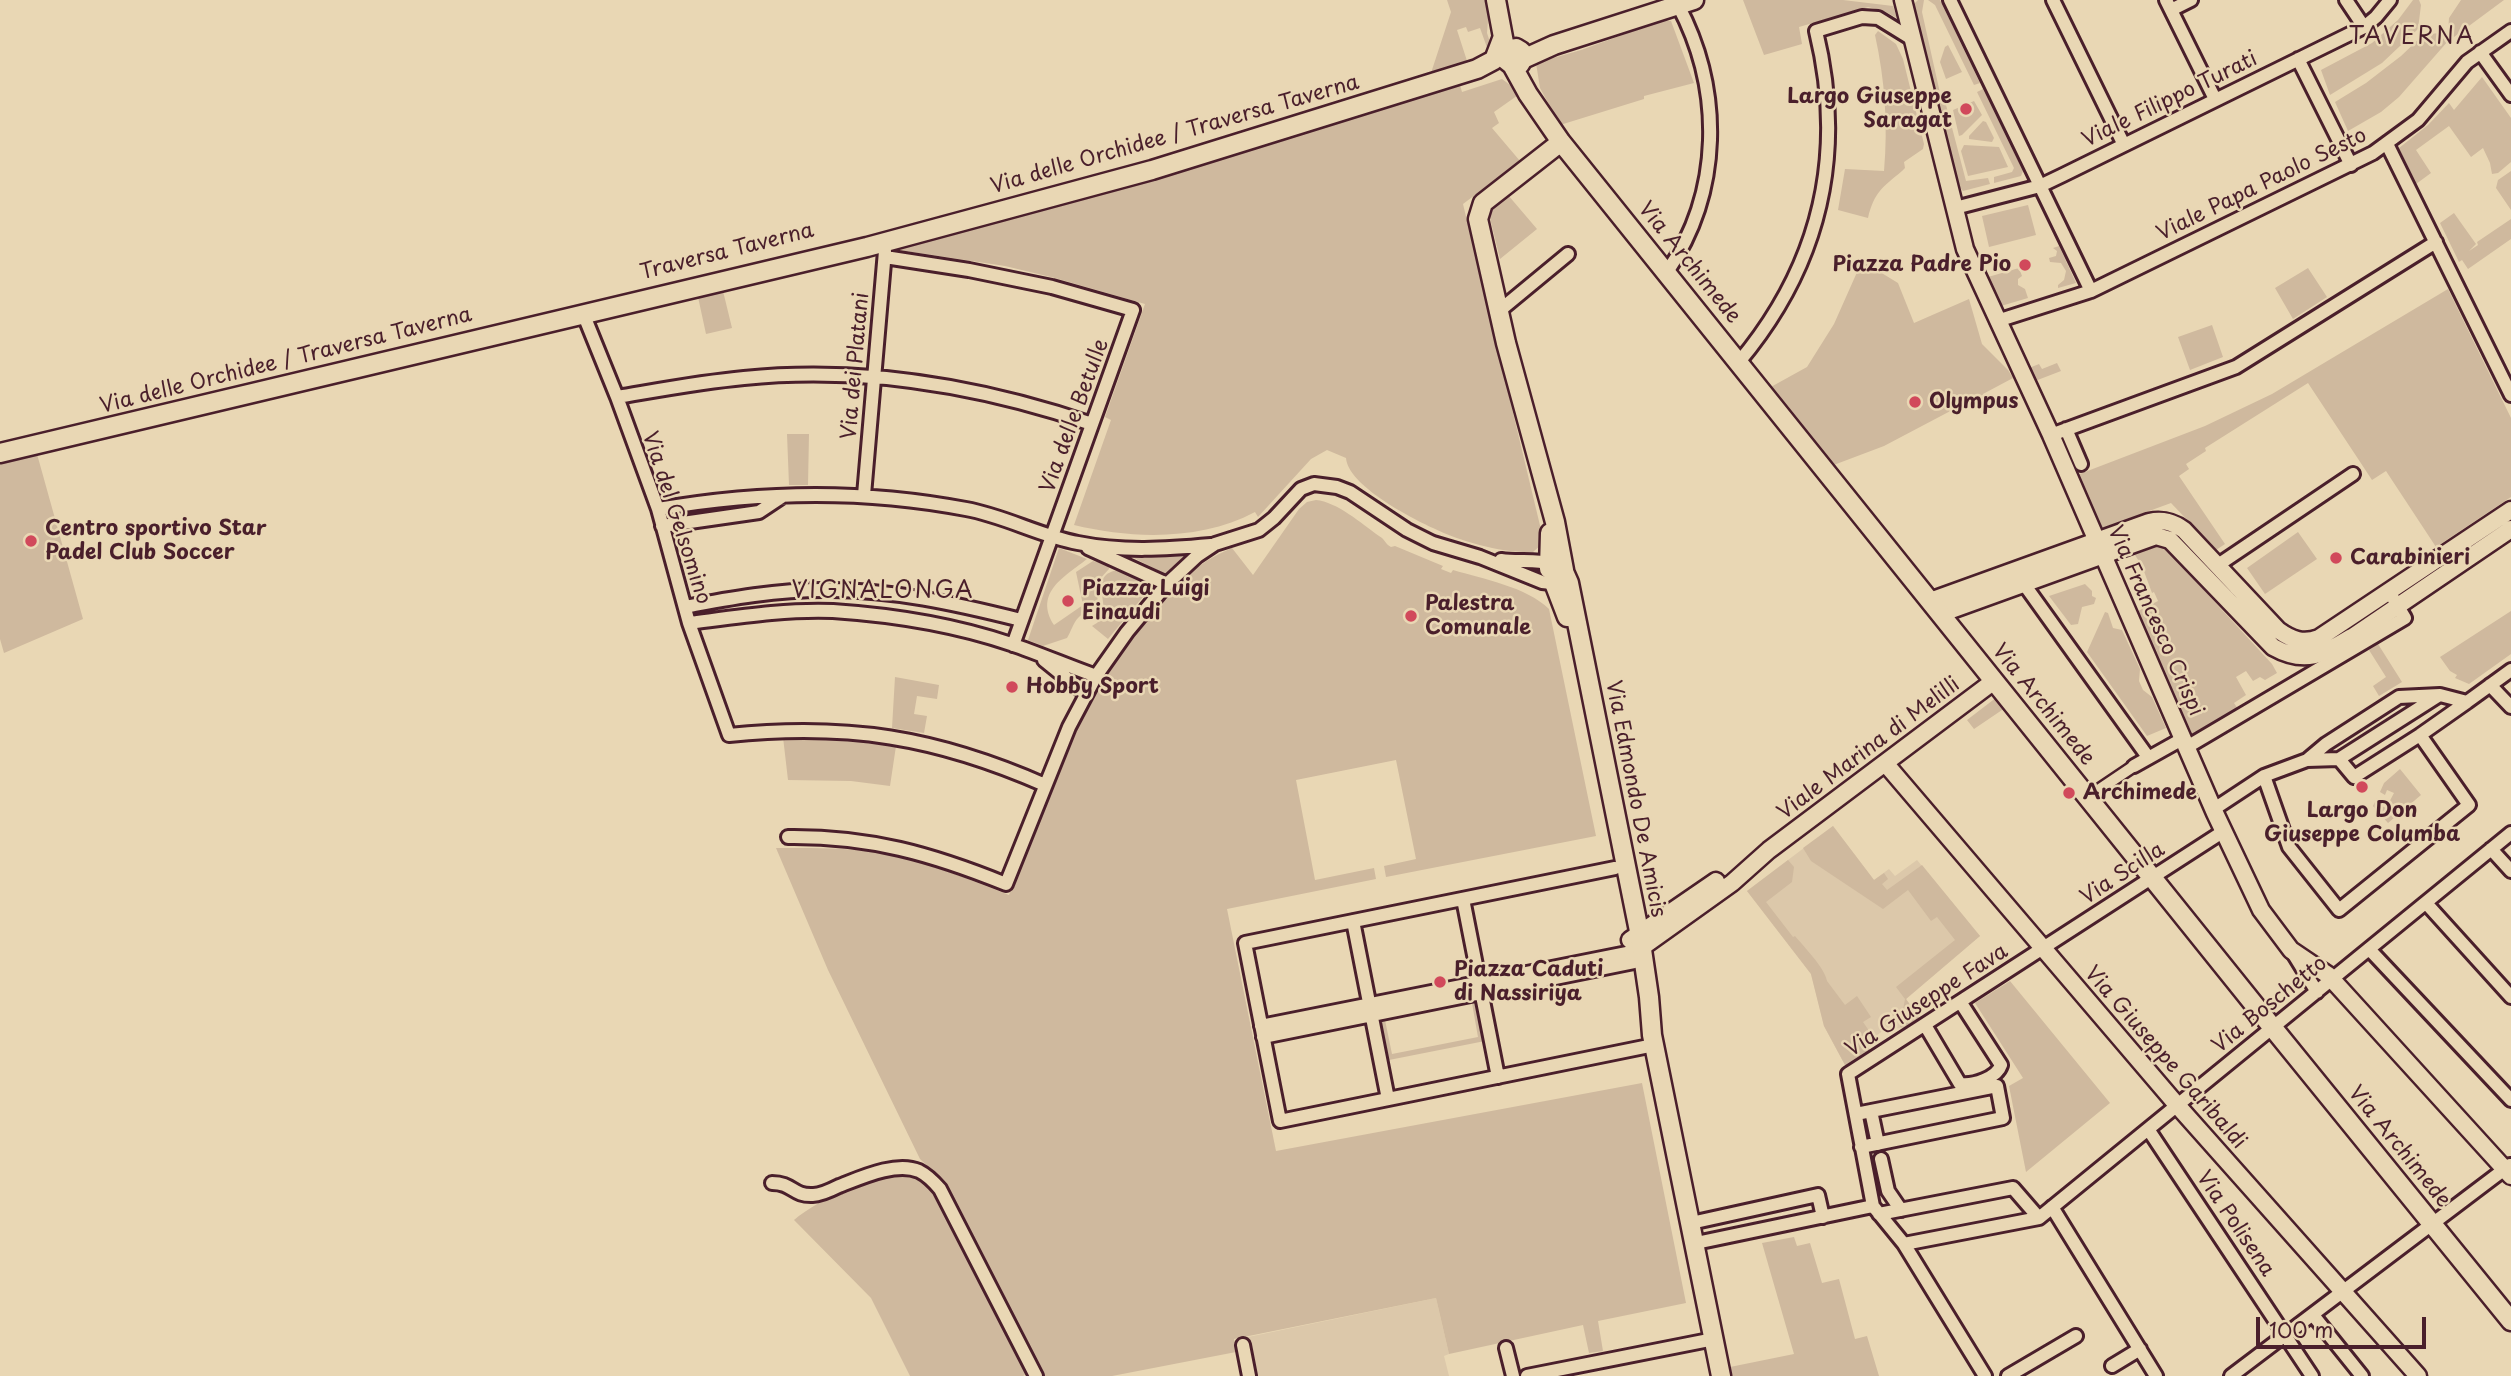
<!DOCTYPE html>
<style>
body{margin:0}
#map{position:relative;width:2511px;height:1376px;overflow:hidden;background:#e9d7b4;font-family:"Playpen Sans",sans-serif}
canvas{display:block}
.scale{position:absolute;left:2256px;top:1317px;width:170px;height:32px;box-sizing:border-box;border:4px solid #4a1f2b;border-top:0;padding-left:9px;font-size:21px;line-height:24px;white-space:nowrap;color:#4a1f2b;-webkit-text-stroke:5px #e9d7b4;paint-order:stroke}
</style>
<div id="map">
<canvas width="2511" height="1376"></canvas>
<div class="scale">100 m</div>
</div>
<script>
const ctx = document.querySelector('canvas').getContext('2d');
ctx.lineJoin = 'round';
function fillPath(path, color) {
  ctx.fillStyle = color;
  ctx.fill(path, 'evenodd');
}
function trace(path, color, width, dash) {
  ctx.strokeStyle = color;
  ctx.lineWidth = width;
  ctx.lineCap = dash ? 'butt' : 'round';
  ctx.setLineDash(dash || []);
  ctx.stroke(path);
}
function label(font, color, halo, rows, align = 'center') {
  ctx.font = font + ' "Playpen Sans",sans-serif';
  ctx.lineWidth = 5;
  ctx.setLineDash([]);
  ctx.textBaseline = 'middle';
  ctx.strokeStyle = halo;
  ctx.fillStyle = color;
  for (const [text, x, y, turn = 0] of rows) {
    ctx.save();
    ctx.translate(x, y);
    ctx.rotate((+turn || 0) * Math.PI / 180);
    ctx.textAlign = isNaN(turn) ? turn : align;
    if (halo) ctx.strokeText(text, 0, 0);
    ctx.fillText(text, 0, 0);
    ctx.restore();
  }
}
fillPath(new Path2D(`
 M1833 826 1874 880 1889 869 1895 876 1917 860 1980 936 1906 999 1920 1019 1906 1028 1885 1029 1866 1044 1871 1051 1850 1065H1845L1824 1026 1811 974 1747 891Z
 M1436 1298 1449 1354 1444 1356 1449 1376H1255L1248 1337Z`), '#dcc8aa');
fillPath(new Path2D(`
 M1447 0H1487L1489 7 1487 33 1493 51 1489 53 1480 28 1468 32 1466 27 1457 30 1468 64 1430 76 1451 12Z
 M1743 0H1843L1893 6 1897 18 1884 11 1868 7 1799 27 1802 44 1764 55Z
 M1918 0H1924L1922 12 1940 93 1937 94 1914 4Z
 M1928 0H1940L1980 83 1974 85 1935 5Z
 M2413 0H2419L2421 5 2418 29 2382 63 2330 95 2321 70 2372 43 2398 20Z
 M2461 0H2504L2454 37 2448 32 2449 18Z
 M1661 21H1671L1694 83 1644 96V99L1560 125 1540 88 1536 63 1581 50Z
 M1878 31 1896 44 1903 59 1924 144 1923 149 1904 162 1905 168 1902 171C1883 187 1874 192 1868 218L1838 210 1845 169 1884 171C1888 124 1885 81 1875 35Z
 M2439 33 2448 41 2399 97 2381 112 2348 131 2335 102 2366 83 2401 56 2423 35Z
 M1948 45 1962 72 1946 79 1940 62 1945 47Z
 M2482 77 2511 118V162L2498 173 2492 174 2490 163 2483 148 2471 157 2449 126 2416 150 2431 173 2416 184 2399 148 2428 125 2449 103 2454 110Z
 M1502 79 1521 93 1494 112 1499 123 1492 128 1520 161 1463 204 1543 538 1541 545 1533 552C1501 553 1462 542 1433 528 1409 517 1348 485 1346 458L1327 450 1311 459 1258 517 1255 512C1201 541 1132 539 1074 525L1111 420 1105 417 1145 304 1055 278 1005 266 892 249 1167 175 1460 85 1462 92Z
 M1983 89 2023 171 2021 176 1994 183V177L2012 172 2014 168 1977 92Z
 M1941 98 1945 101 1966 181 1988 178 1990 184 1963 191 1960 188 1937 99Z
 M1974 101 1982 115 1962 135 1959 136 1953 110Z
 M1983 121 1986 122 1994 138 1992 142 1969 139V136Z
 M1964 145 1999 147 2008 167 1968 176 1961 151Z
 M2511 171V210L2496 188 2498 180Z
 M1508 195 1537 229 1500 259 1488 210Z
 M2028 205 2036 235 1989 247 1982 216Z
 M2454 213 2476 244 2469 251 2478 245 2477 242 2511 219V239L2468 269 2462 260 2459 262 2440 223Z
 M2059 246 2076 283 2058 288V285L2064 280 2066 271 2061 263 2050 262 2049 258 2056 256 2057 251 2053 248Z
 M1862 261 1898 283 1914 323 1969 299 1982 344 2008 370 2013 378 1983 394V397L1958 407 1884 446 1831 466 1769 388 1807 367 1834 324Z
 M2019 268 2022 276 2018 279V285L2025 289 2028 298 2001 306 1988 277Z
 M2308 268 2327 297 2293 319 2275 288Z
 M2448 289 2511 418V497L2436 547 2386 471 2372 480 2308 383 2205 448 2206 451 2186 464 2189 469 2179 476 2225 544 2216 550 2171 503 2100 529 2077 475 2205 426 2272 394Z
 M723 291 732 328 706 334 698 297Z
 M2212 325 2223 357 2190 370 2178 337Z
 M2057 363 2061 371 2035 381 2029 368 2039 364 2042 369Z
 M787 434H809L808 485H789Z
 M37 454 83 619 4 653 0 639V463Z
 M1316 500C1337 502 1361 523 1379 536 1385 539 1385 544 1391 547L1395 546 1443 566 1441 569 1451 573 1453 570C1483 579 1527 587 1549 609L1596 836 1386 877 1384 866 1416 859 1396 760 1296 780 1315 880 1374 868 1376 879 1227 909 1276 1151 1642 1083 1686 1303 1598 1321 1603 1351 1589 1353 1583 1325 1449 1354 1436 1298 1234 1339 1236 1352 1112 1376H1040L947 1191 936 1174 920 1159 828 970 776 848C812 848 849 847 885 854 927 862 968 879 1009 895 1034 834 1056 771 1085 712 1102 678 1127 645 1151 615 1176 585 1195 563 1232 548L1253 575 1299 509 1307 502Z
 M2298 532 2317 559 2265 594 2247 568Z
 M2157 546 2164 547 2272 664 2277 673 2265 680 2260 677 2253 681 2246 671 2236 677 2246 695 2234 703 2238 709 2193 736 2138 611 2158 601 2154 592 2152 593 2142 566 2135 555Z
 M1059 548 1087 559C1066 576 1033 592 1054 625L1083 605 1076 572 1093 561 1108 565 1109 569 1097 582C1098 615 1100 599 1078 618 1073 623 1071 632 1067 638L1043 646 1028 640Z
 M1186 554 1165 574 1130 556Z
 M1119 570 1152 586 1108 639 1092 626C1095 624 1099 622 1101 619 1111 604 1087 574 1119 570Z
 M2085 584 2092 591V596L2096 598 2094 604 2082 607 2078 624 2071 625 2049 596Z
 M2511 611V654L2469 684 2455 678 2457 675 2450 671 2440 657Z
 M2105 612 2108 613 2113 628 2122 630 2140 669 2139 681 2143 690 2152 697 2166 728 2147 736 2087 652Z
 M2378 644 2402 682 2379 696 2373 686 2386 677 2369 650Z
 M895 677 939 685 937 699 917 696 914 714 927 716 924 733 892 728Z
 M1997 697 2005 708 1974 729 1967 720Z
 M817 736 896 746 890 786 851 781 788 780 783 737Z
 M2400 769 2421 795 2388 823 2373 806 2377 798 2382 800 2380 805 2386 808 2394 793 2387 790 2385 795 2380 792 2384 783Z
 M1833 826 1874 880 1884 873 1888 879 1882 884 1887 890 1922 865 1980 936 1906 999 1920 1019 1906 1028 1900 1027 1905 999 1896 987 1955 940 1937 917 1931 921 1908 890 1883 909 1811 861 1803 848Z
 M1788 860 1794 867 1792 882 1766 902 1793 937 1795 936C1804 947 1825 968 1827 981L1845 1005 1857 996 1871 1017 1863 1022 1874 1038 1865 1044 1871 1051 1850 1065H1845L1824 1026 1811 974 1747 891Z
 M2010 981 2110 1103 2026 1172 2009 1086 2023 1078 1975 1003Z
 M1477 1002 1485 1041 1389 1060 1381 1021 1385 1020 1392 1054 1478 1037 1472 1003Z
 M905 1174 925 1182 932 1190 1028 1373 1023 1376H910L871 1298 794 1220C821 1198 869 1175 905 1174Z
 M1794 1237 1797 1246 1810 1243 1822 1283 1839 1279 1855 1339 1867 1336 1879 1376H1732L1730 1367 1794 1354 1762 1243Z`), '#cfb99e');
const pedestrian = new Path2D(`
 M2088 797 2134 766`);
const minor = new Path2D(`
 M1950 0 2091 291
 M2053 0 2124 145
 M2166 0 2215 99
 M2346 0 2364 27
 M2171 10 2191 0
 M2480 52 2511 95
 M2298 59 2351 165
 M2387 144 2511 395
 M1955 208 2040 186 2063 175 2364 27 2376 17 2390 0
 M885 257 969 270 1052 287 1133 310 1013 645
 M1667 272C1722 192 1723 90 1678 5
 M1499 311 1568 254
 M583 313 617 397 658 509 689 623 729 735C847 723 936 737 1045 785
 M1997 321 2091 291 2373 153 2418 120 2467 62 2511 31
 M1739 362C1820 265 1846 154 1816 31L1862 17 1878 18 1912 39
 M617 397C659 390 701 382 744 378 863 366 980 386 1092 424
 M2066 429 2081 464
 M2051 435 2236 367 2436 242
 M864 495 885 251
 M658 509C761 491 862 489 966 509 1005 516 1040 536 1078 543 1122 552 1167 549 1211 545
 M662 526 759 512 783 496
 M1088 548 1167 584
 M1501 560C1519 563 1539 558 1556 566
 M2218 565 2353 474
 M2024 584 2148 757
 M685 607C731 598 777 590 824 590 891 589 957 604 1021 620
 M689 623C736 617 786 609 833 611 892 615 955 625 1011 644 1040 654 1068 666 1096 676
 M1044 660 1086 694
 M2490 685 2511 707
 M2438 696 2339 759 2354 777 2420 735 2467 702
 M2187 747 2405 618 2393 598
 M2307 760 2339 759
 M2134 766 2184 738
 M2264 776 2289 847 2339 910 2469 805 2420 735
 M2214 809 2264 776 2307 760 2326 744 2399 697 2440 695 2467 702 2511 670
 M788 837C869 836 932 854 1006 884L1069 727 1096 676 1127 632 1167 584 1197 556 1215 544 1259 530 1274 518 1301 489 1314 484 1337 487 1350 492 1407 530 1433 543 1480 557 1542 582 1552 583
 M2491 849 2511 871
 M1615 868 1245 943 1280 1121 1654 1045
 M1463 899 1498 1077
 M2426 903 2511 997
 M1353 921 1388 1099
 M2369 949 2511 1100
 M2293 953 2317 992
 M1925 1025 1960 1084C1973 1086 1997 1078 2001 1065L1961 1003
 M1261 1026 1632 952
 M1263 1037 1634 962
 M1871 1111 1878 1144
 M1856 1114 1997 1086 2003 1118 1861 1147
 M2148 1129 2312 1376
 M1881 1159 1888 1191 1901 1210
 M772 1183C793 1183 792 1196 813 1195 821 1195 831 1190 839 1186 860 1178 896 1161 919 1171 927 1175 934 1182 940 1189L1036 1376
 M1873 1206 1904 1244 1985 1376
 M2052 1207 2156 1376
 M1879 1214 2013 1188 2039 1218
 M1691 1223 1818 1195 1823 1217
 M1696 1243 1873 1206 1848 1074 2224 831
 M1904 1244 2039 1218 2511 833
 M2313 1315 2362 1376
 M1243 1345 1249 1376
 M1506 1348 1513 1376
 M2112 1366 2140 1349
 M1527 1376 1714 1339
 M2008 1376 2076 1336
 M2231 1376 2510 1165`);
const tertiary = new Path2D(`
 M1903 0 1965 249 2051 435 2215 813 2261 910 2291 950 2328 975 2511 1176
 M1930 601 2149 522C2163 519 2173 522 2184 530L2278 630C2292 640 2303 644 2319 638L2511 510
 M1940 614 2156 536 2170 540 2273 647C2307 666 2325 653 2355 635L2511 529
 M1885 763 2177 1105 2418 1376
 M1630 940 1716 881
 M1632 952 1641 948 1732 883 1769 850 1994 681`);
const secondary = new Path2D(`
 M1496 0 1505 48
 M1523 59 1554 45 1694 0
 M1512 65 1520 64 1523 59 1521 51 1516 48 1508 51 1507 61 1512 65 1528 94 1561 142 2273 1028 2511 1321
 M1561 142 1483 203 1478 219 1506 343 1555 522 1564 570
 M0 453 867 247 1152 170 1477 69 1494 60 1502 39
 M1549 569 1550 533
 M1565 574 1569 583 1640 936 1649 997 1652 1035 1721 1376
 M1554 583 1567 617`);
trace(pedestrian, '#4a1f2b', 15);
trace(minor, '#4a1f2b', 18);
trace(tertiary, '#4a1f2b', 21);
trace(secondary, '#4a1f2b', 23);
trace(pedestrian, '#e9d7b4', 10);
trace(minor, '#e9d7b4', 12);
trace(tertiary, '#e9d7b4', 16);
trace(secondary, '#e9d7b4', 18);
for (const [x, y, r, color] of [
 [1966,109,7,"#d1495b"],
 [2025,265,7,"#d1495b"],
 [1915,402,7,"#d1495b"],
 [31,541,7,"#d1495b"],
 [2336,558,7,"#d1495b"],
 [1068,601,7,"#d1495b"],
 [1411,616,7,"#d1495b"],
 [1012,687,7,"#d1495b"],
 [2362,787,7,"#d1495b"],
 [2069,793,7,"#d1495b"],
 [1440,982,7,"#d1495b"]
]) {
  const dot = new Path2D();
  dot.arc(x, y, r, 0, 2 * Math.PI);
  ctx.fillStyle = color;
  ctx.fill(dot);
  trace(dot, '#e9d7b4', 2.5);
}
label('bold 21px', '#4a1f2b', '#e9d7b4', [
 ["Largo Giuseppe",1952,97,"right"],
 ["Saragat",1952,121,"right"],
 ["Piazza Padre Pio",2011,265,"right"],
 ["Olympus",1929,402],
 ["Centro sportivo Star",45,529],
 ["Padel Club Soccer",45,553],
 ["Carabinieri",2350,558],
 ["Piazza Luigi",1082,589],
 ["Einaudi",1082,613],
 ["Palestra",1425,604],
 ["Comunale",1425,628],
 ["Hobby Sport",1026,687],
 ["Archimede",2083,793],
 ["Largo Don",2362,811,"center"],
 ["Giuseppe Columba",2362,835,"center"],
 ["Piazza Caduti",1454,970],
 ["di Nassiriya",1454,994]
], 'left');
label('21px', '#4a1f2b', '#e9d7b4', [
 ["Viale Filippo Turati",2170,100,-26],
 ["Via delle Orchidee / Traversa Taverna",1175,135,-16],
 ["Viale Papa Paolo Sesto",2262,185,-26],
 ["Traversa Taverna",727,252,-14],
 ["Via Archimede",1689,263,51],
 ["Via delle Orchidee / Traversa Taverna",286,361,-14],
 ["Via dei Platani",856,366,-85],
 ["Via delle Betulle",1075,416,-70],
 ["Via del Gelsomino",676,518,72],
 ["Via Francesco Crispi",2155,621,66],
 ["Via Archimede",2043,705,51],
 ["Viale Marina di Melilli",1869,749,-37],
 ["Via Edmondo De Amicis",1635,799,79],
 ["Via Scilla",2123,874,-33],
 ["Via Giuseppe Fava",1927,1001,-33],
 ["Via Boschetto",2270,1005,-39],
 ["Via Giuseppe Garibaldi",2165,1058,49],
 ["Via Archimede",2399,1147,51],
 ["Via Polisena",2235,1224,56]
]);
ctx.letterSpacing = '2px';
label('23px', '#4a1f2b', '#e9d7b4', [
 ["TAVERNA",2412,38],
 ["VIGNALONGA",883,592]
]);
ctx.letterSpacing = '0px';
</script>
